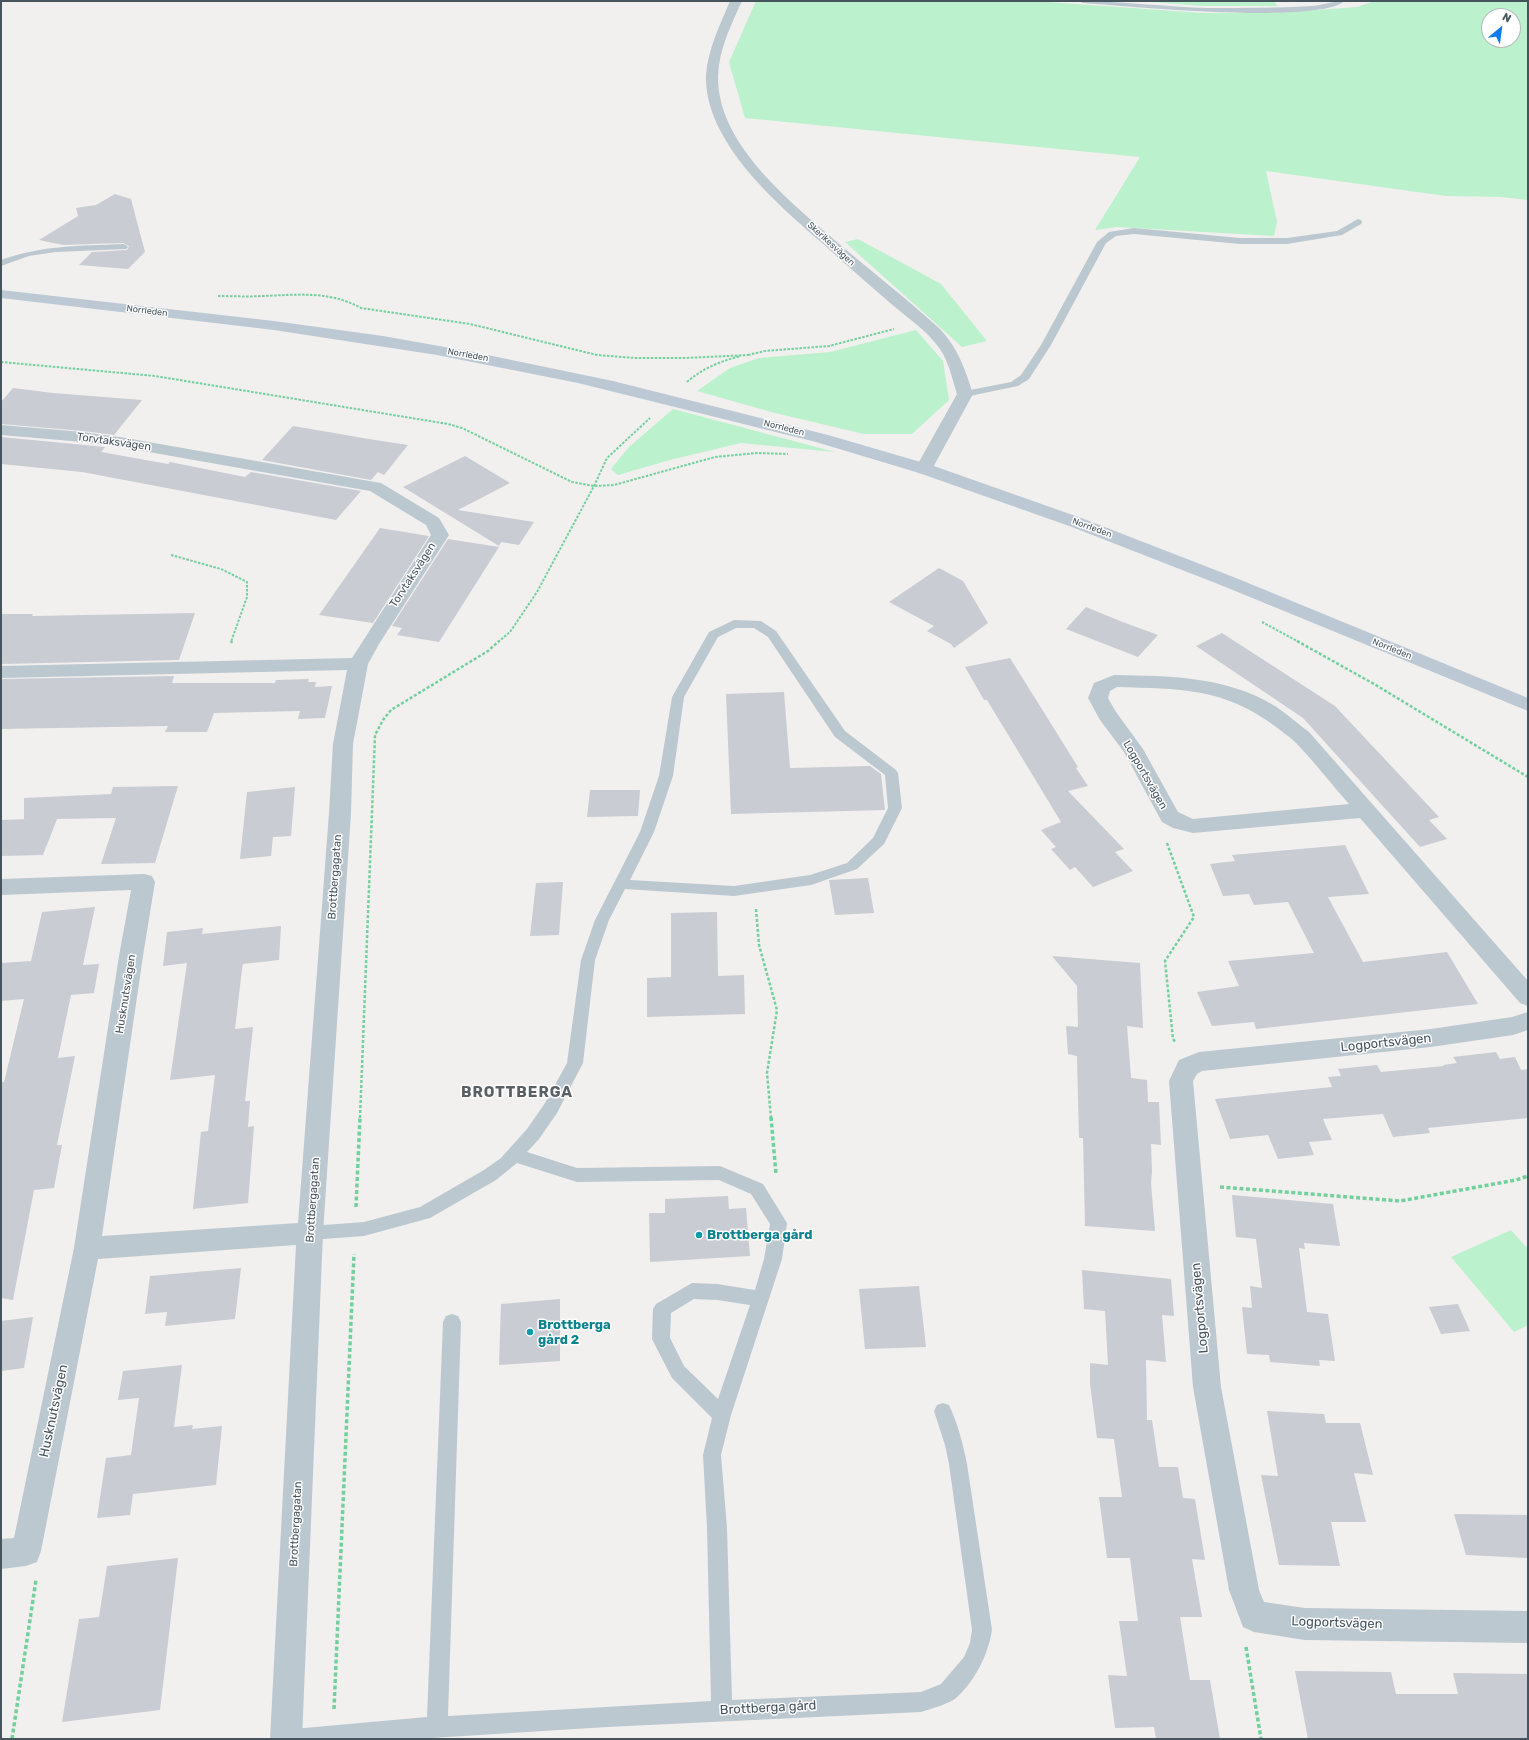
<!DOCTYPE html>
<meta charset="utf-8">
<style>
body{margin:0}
#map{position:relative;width:1529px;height:1740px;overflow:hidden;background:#f2efef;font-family:Rubik,sans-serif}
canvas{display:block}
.frame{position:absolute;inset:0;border:2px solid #46545e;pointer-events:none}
.north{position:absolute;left:1481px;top:8px;width:40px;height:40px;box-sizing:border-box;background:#fff;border:1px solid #b5bbbf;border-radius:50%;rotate:29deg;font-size:11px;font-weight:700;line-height:16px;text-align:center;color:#46545e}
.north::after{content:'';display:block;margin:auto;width:14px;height:18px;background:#0f7beb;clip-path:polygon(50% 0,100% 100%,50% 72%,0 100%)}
</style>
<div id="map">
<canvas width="1529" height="1740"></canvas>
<div class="frame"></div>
<div class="north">N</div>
</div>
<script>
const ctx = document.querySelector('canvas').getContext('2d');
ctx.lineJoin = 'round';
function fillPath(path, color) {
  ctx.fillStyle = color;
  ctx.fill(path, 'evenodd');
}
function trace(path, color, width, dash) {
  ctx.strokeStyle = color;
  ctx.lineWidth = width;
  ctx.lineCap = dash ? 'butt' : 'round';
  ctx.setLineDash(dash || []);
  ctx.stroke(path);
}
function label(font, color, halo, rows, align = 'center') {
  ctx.font = font + ' Rubik,sans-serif';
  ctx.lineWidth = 3;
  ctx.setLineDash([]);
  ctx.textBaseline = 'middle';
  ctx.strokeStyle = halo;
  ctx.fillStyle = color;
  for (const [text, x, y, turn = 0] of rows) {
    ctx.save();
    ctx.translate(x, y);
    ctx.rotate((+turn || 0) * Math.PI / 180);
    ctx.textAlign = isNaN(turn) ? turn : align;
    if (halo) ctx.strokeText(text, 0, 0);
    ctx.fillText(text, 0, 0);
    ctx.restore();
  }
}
fillPath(new Path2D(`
 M756 1H1034L1202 13H1275L1357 7 1375 1H1528V200L1501 197 1446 196 1266 171 1277 222 1274 236 1117 227 1095 230 1140 157 745 118 729 62ZM1489 16H1513V40H1489Z
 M1139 1H1273L1278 6H1202Z
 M858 239 941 284 987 341 962 347 845 242Z
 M916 330 943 361 949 400 912 434H864L775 413 697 391 730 368 759 358 830 352Z
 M673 409 835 452 741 443 670 460 618 475 611 469 629 447Z
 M1511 1230 1528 1249V1325L1514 1332 1451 1257Z`), '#bbf1cd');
fillPath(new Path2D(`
 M115 194 131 199 145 252 128 269 79 265 92 252 127 250 129 246 123 243 63 245 39 240 78 216 76 208 96 205Z
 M13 388 53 393 142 400 114 435 83 431 1 424V402Z
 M293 426 375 440 408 445 384 475 378 472 371 480 262 460Z
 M1 437 105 447 101 452 168 464 170 462 245 477 251 472 361 491 336 520 82 472 1 464Z
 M465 456 510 483 458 510 534 522 519 545 501 542 499 546 403 487Z
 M380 528 429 536 373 623 319 615Z
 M448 539 499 547 439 642 397 635 402 628 392 626Z
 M939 568 963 581 988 623 954 648 951 644 927 631 934 626 889 602Z
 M1086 607 1120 621 1158 635 1138 657 1066 629Z
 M195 613 179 660 1 664V614H33L32 616Z
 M1222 633 1335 706 1439 817 1429 820 1447 839 1420 847 1303 718 1196 646Z
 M1010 658 1078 767 1076 768 1088 786 1068 791 1124 849 1115 852 1133 871 1093 887 1075 867 1070 870 1051 849 1056 847 1041 830 1061 822 987 700H984L965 667Z
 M174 676 172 683H275L276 680 309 679 308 682H316L315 687 332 686 325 718 298 719 300 711 214 713 207 732H165L168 726 1 729V679Z
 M784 692 790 768 870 766 881 774 885 810 731 814 726 694Z
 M178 786 155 863 101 864 116 818 57 819 43 855 1 856V820L29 819H24V798L111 794 113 787Z
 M295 787 291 836 273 837 271 856 240 859 247 792Z
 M590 790H640L638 816 587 817Z
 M1345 845 1369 894 1328 897 1363 962 1447 952 1478 1004 1256 1029 1254 1022 1212 1026 1197 992 1239 986 1228 961 1314 953 1288 902 1254 905 1249 894 1223 896 1210 864 1235 861 1232 855Z
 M868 878 874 913 835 915 829 880Z
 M563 882 559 935 530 936 536 883Z
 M95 907 83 965 99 964 94 993 71 995 58 1058 75 1056 57 1145H62L54 1188 34 1190 13 1300 1 1298V1082H4L24 999 1 1001V963L31 961 42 912Z
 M717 912 718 976 744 975 745 1014 647 1017V978L671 977V913Z
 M281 926 279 960 243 964 242 969 235 1029 253 1027 245 1101H250L248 1127 254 1126 248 1203 193 1209 201 1132 208 1131 215 1075 170 1080 187 963 163 966 167 932 203 928 202 934Z
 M1052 956 1140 963 1143 1028 1127 1026 1131 1078 1147 1080 1148 1102H1159L1161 1145 1151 1144 1152 1172 1151 1183 1155 1231 1085 1226 1083 1138H1079L1077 1056 1068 1054 1066 1026 1078 1027 1077 986Z
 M1496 1052 1500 1059 1515 1057 1521 1070 1528 1069V1118L1428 1128 1430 1133 1393 1137 1383 1114 1323 1119 1332 1140 1309 1142 1314 1155 1278 1159 1268 1135 1230 1139 1215 1099 1332 1087 1328 1077 1341 1076 1338 1069 1377 1065 1381 1072 1444 1066 1443 1065 1457 1063 1453 1057Z
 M1232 1195 1333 1204 1340 1246 1304 1243 1305 1249 1299 1248 1307 1312 1328 1314 1335 1361 1319 1360 1320 1366 1270 1362 1269 1355 1247 1354 1242 1307 1252 1308 1250 1286 1262 1288 1256 1239 1236 1237Z
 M728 1196 729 1209 746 1208 750 1256 650 1262 649 1213H665V1199Z
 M241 1268 235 1319 165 1326 167 1312 145 1314 150 1276Z
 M1082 1270 1171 1279 1174 1316 1162 1315 1166 1362 1146 1360 1147 1420H1152L1159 1467H1178L1183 1498 1195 1499 1205 1560 1192 1559 1202 1617H1180L1190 1680H1210L1220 1739H1156L1154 1727 1115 1728 1108 1675 1127 1676 1119 1621H1138L1130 1558H1107L1099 1497H1122L1114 1439 1097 1438 1090 1384V1363L1108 1365 1105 1311 1084 1309Z
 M919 1286 926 1347 865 1349 859 1289Z
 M560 1299V1361L499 1365 501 1304Z
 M1458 1304 1470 1331 1441 1334 1429 1307Z
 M33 1317 24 1368 1 1371V1321Z
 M182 1365 174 1427 193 1425 192 1429 222 1426 216 1485 133 1494 130 1515 97 1518 106 1458 131 1455 139 1398 118 1400 123 1371Z
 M1267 1411 1324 1414 1326 1423H1360L1373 1475 1354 1473 1366 1522H1331L1340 1566 1279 1565 1261 1475 1278 1476Z
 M1454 1514 1528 1515V1558L1466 1555Z
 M178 1558 160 1710 62 1722 79 1619 99 1617 107 1566Z
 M1295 1671 1391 1672 1396 1694H1458L1453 1673 1528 1674V1739H1308Z`), '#c9ccd2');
trace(new Path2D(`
 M218 296C232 296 247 297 261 296 297 295 328 290 361 308L470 324 597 355 635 358H685L748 355
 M748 355 765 351 829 346 894 329
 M1 362 155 376 448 424 462 428 572 482 594 486 614 485 715 457 757 453 788 454
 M687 382C703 368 721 361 741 356
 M171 555 221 569 247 582V597L231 642
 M1262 622 1299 642
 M498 642 510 632 537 592 594 486 607 458 650 418`), '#71d19d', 2, [2.5, 1.5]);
trace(new Path2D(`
 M1297 641 1374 684 1528 777
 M231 643 232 641
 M1167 843 1194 917 1165 961 1173 1039 1176 1043
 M756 909 759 945 777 1010 767 1073 771 1118
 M360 1118 375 735 383 720 391 710 488 651 499 641`), '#71d19d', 2.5, [3, 2]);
trace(new Path2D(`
 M771 1117 776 1174
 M1220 1187 1400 1201 1516 1180 1528 1176
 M356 1207 360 1117
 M1246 1647 1261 1739
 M334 1709 354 1254
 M12 1739 36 1580`), '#71d19d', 3.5, [4, 2.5]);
fillPath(new Path2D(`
 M1079 1C1122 1 1165 7 1208 8 1242 8 1277 8 1312 6 1323 5 1333 1 1345 1 1316 25 1127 6 1083 3Z
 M1358 219 1361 220 1362 222 1361 224 1342 235 1287 244H1240L1134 234 1116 236 1106 243 1051 345 1029 379 1018 386 965 397 960 394 965 391 1011 382 1021 375 1041 345 1097 242 1109 232 1134 228 1240 238H1287L1337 231Z
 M123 244 126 245 128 247 126 249 56 252 29 256 1 266V260C44 245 78 246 123 244Z
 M734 620 761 621 776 631 845 731 896 770 898 773 902 808 884 844 857 869 811 885 734 896 625 889 609 920 595 960 583 1063 557 1113 539 1139 527 1152 577 1168 720 1166 763 1184 787 1223 782 1259 731 1415 721 1455 727 1528 732 1700 921 1692 941 1684 964 1657 970 1643 972 1630 949 1464 945 1445 934 1411 937 1405 943 1403 949 1405C958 1424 963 1444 967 1464L992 1630C988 1655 975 1681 956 1698 949 1704 930 1709 921 1712L607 1727 416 1739H283L286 1732 293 1729 427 1717 443 1322 446 1316 452 1314 458 1316 461 1322 448 1716 711 1701 707 1528 703 1455 712 1418 672 1378 655 1345 652 1339 653 1309 656 1304 692 1283 717 1284 755 1290 764 1259 770 1224 751 1194 719 1180 577 1182 517 1163 496 1180 430 1218 364 1236 310 1240 304 1238 302 1233 304 1228 310 1226 364 1222 420 1207 484 1170 501 1158 527 1129 545 1103 567 1063 581 960 595 920 640 832 659 776 672 697 709 632ZM736 628H754L768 637 835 737 885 775 888 808 873 838 847 863 810 875 734 886 630 880 654 832 673 776 684 697 718 637ZM694 1299 717 1300 750 1305 718 1399 684 1366 670 1338 671 1313Z`), '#bcc8cf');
fillPath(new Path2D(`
 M1 425 83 432 126 438 375 482 381 483 439 518 449 535 379 644 368 664 353 744 351 813 323 1233 302 1739H270L296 1245 98 1259 41 1551 37 1562 26 1566 1 1569V1539L14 1538 74 1248 119 956 131 890 1 895V879L144 874 152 876 155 882 143 956 102 1236 298 1223 329 813 333 744 347 670 1 678V666L352 658 431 535 426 525 370 491 126 448 83 442 1 435Z
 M1114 675C1169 676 1226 676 1275 706 1287 714 1298 724 1309 732L1528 981V1006L1520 1003 1360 818 1193 833 1173 828 1162 822 1124 752 1100 720 1088 698 1094 683ZM1117 687C1178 689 1224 687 1276 727 1282 732 1289 736 1295 742 1314 761 1331 784 1349 804L1193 819 1178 812 1143 749 1116 712 1108 698 1110 691Z
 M1528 1012V1030L1513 1035 1431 1047 1202 1071 1197 1074 1193 1081 1221 1387 1259 1590 1264 1602 1305 1608 1528 1611V1643L1305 1640 1254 1632 1243 1627 1229 1590 1193 1387 1169 1081 1179 1060 1199 1052 1431 1029 1512 1017Z`), '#bcc8cf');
fillPath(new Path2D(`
 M730 1H742C731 25 719 49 718 76 717 142 786 198 831 237 867 268 905 297 940 329 958 348 965 369 973 394L930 473 924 474 918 473 915 469 957 394C952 379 949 362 940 349 927 330 906 317 889 302 866 282 843 262 821 242 776 203 704 141 706 75 708 49 720 25 730 1Z`), '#bcc8cf');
fillPath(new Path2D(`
 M1 290 274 321 383 336 473 352 613 381 828 435 931 465 1084 519 1236 578 1528 698V711L1223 586 1072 527 919 473 816 442 578 383 437 355 274 330 1 298Z`), '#bcc9d4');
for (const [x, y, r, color] of [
 [699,1235,4,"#0f9aa8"],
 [530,1332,4,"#0f9aa8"]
]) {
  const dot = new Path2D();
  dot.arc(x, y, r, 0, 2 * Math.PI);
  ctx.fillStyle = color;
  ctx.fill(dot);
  trace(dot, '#fff', 1.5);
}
label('9px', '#46545e', '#fff', [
 ["Skerikesvägen",831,244,42],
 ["Norrleden",147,311,7],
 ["Norrleden",468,355,10],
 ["Norrleden",784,428,14],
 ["Norrleden",1092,528,20],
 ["Norrleden",1392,649,22]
]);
label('11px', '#46545e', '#fff', [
 ["Torvtaksvägen",114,442,8],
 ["Torvtaksvägen",413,575,-57],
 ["Logportsvägen",1145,775,60],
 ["Brottbergagatan",335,877,-86],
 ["Husknutsvägen",126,994,-81],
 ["Brottbergagatan",313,1200,-86],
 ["Brottbergagatan",296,1524,-87]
]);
label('13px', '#46545e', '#fff', [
 ["Logportsvägen",1386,1043,-6],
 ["Logportsvägen",1200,1308,-95],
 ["Husknutsvägen",54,1411,-78],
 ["Logportsvägen",1337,1623,2],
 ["Brottberga gård",768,1708,-3]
]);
label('bold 13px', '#0d838f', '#fff', [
 ["Brottberga gård",707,1235],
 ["Brottberga",538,1325],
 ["gård 2",538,1340]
], 'left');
ctx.letterSpacing = '1px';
label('bold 15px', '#5b6065', '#fff', [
 ["BROTTBERGA",517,1093]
]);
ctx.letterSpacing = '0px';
</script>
